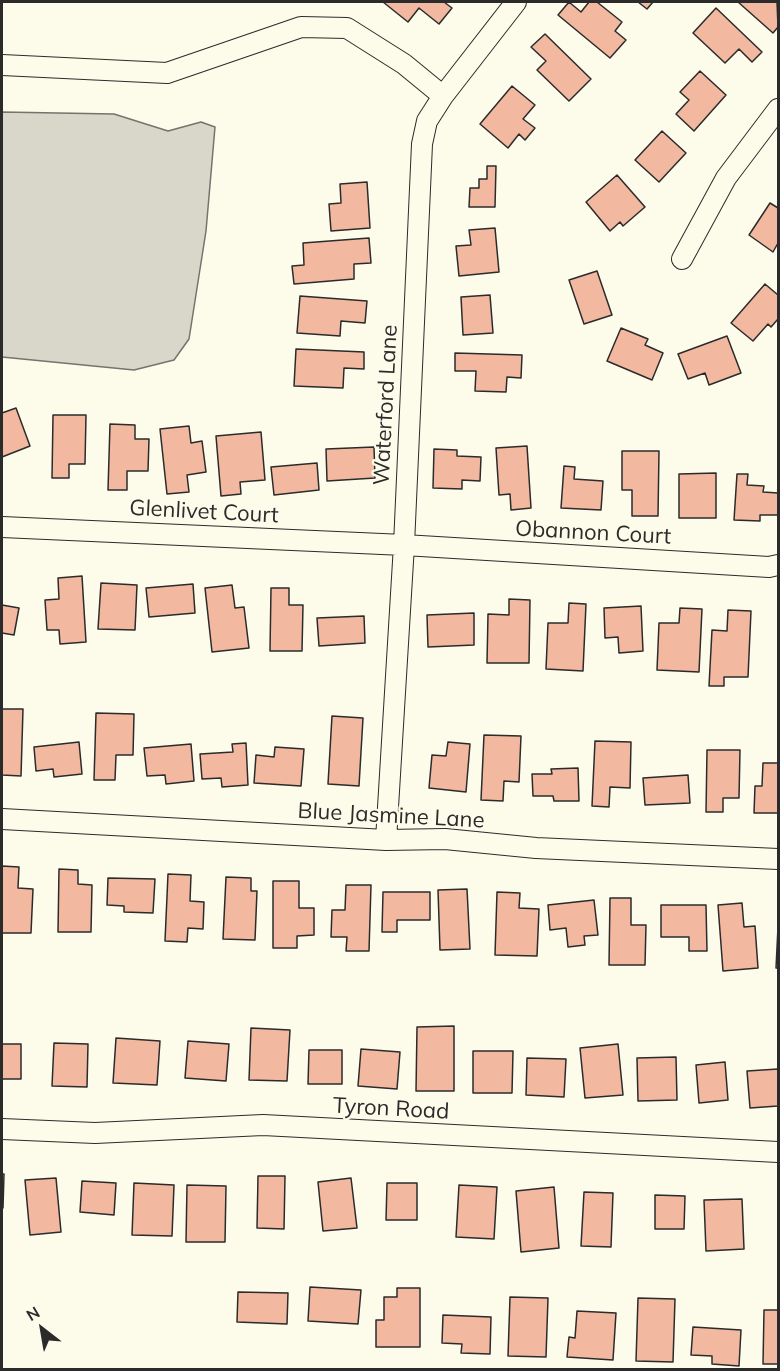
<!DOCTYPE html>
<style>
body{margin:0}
#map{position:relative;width:780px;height:1371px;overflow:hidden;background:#fdfbea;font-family:Mulish,sans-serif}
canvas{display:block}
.frame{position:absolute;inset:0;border:3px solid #2b2b2b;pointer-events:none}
.north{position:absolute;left:12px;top:1299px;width:60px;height:60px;-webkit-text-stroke:4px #fdfbea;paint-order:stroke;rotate:329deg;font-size:16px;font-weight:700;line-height:24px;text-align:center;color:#2b2b2b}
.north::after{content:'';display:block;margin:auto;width:21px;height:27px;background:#2b2b2b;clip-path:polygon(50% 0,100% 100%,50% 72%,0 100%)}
</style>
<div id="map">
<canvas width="780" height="1371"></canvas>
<div class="frame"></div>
<div class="north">N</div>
</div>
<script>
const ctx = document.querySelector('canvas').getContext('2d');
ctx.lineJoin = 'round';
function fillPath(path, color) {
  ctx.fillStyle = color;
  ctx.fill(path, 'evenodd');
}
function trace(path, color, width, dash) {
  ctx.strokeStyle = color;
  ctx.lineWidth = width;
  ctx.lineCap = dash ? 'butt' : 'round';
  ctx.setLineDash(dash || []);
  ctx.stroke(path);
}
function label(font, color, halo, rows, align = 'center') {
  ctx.font = font + ' Mulish,sans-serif';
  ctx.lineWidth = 4.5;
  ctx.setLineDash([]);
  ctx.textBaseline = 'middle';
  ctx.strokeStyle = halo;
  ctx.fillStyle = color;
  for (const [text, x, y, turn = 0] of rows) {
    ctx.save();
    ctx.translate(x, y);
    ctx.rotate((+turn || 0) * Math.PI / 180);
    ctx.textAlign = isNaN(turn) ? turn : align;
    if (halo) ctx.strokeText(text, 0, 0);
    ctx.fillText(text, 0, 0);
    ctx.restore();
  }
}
const water = new Path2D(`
 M2 112 114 114 168 131 201 122 215 127 206 231 189 339 174 360 134 370 2 357Z`);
fillPath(water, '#d8d7c9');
trace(water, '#74746e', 1.5);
const building = new Path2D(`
 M383 2H444L452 8 439 24 419 8 408 22Z
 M569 2 581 12 589 2H597L622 22 615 31 626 40 610 58 558 15Z
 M638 2H653L647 9Z
 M738 2H777L778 27 773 33Z
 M716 8 762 52 752 62 739 49 725 63 693 33Z
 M545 34 591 79 569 101 537 70 546 61 531 47Z
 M700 71 726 95 694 131 676 114 689 100 680 92Z
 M512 86 535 105 523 119 535 128 525 140 519 134 508 148 480 124Z
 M662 131 686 153 659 182 635 160Z
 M487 166H496L495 207H469L470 188H479V179H487Z
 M617 175 645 207 623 226 620 222 610 231 586 202Z
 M367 182 370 228 331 231 329 204 341 203 340 184Z
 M770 203 778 208V243L773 252 749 235Z
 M495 228 499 272 459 276 456 246 471 245 469 230Z
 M369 238 371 263 354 264V279L294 284 292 266 304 265 303 243Z
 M597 271 612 315 584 324 569 280Z
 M765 284 778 295V319L771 327 768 324 753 341 731 323Z
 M490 295 493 333 463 335 461 297Z
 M300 296 367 301 365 323 341 321 340 336 297 333Z
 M621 328 648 339 645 345 663 353 652 380 607 361Z
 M727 336 741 373 709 385 705 373 688 379 678 354Z
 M296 349 364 352V369L344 368 343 388 294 386Z
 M455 353 522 355 521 378 507 377 506 392 475 391 476 371H455Z
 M16 408 30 446 2 457V413Z
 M53 415H86L85 464H69V478H52Z
 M110 424 135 425V439H149L148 471H127V490H108Z
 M189 426 191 443 202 441 206 472 187 475 189 492 167 494 160 429Z
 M261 432 265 480 240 482 241 494 221 496 216 436Z
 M527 446 531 508 511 510 510 494 499 495 496 448Z
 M374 447 375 478 327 481 326 449Z
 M434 449 457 450V456L481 457 480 481 462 480V489L433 488Z
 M622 451H659L658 516H632V490H622Z
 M317 463 319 490 274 495 271 467Z
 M564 466 575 467 574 479 603 481 601 510 561 508Z
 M716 473V518H679V474Z
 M737 474H748L747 485 764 486 763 492 778 493V515H760V521L734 520Z
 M82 576 86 642 60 644 59 630H47L45 600 59 599 58 578Z
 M101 583 137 585 135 630 98 629Z
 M193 584 195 613 149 617 146 588Z
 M232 585 235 608 244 607 249 648 212 652 205 588Z
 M271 588H289V605H303L302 651H270Z
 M509 599 530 600 529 663H487L488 614 509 615Z
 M569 603 586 604 583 671 546 669 548 623H568Z
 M2 605 19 608 14 635 2 633Z
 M641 606 643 651 619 653 618 637 605 638 604 608Z
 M680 608 702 609 699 672 657 670 659 623H679Z
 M728 610 751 611 748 677H724V686H709L712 630 727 631Z
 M474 613V645L428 647 427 615Z
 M364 616 365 643 319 646 317 618Z
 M2 709H23L21 776 2 775Z
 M96 713 134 714 133 755H116L115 780H94Z
 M332 716 363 718 359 786 328 784Z
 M484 735 521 736 519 782 504 781 503 801 481 800Z
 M595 741 631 742 630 788 610 787 609 807 592 806Z
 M79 742 82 774 54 777 53 769 36 771 34 747Z
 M448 742 470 744 466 792 429 788 432 755 446 756Z
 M246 743 248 785 222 787 221 778 202 779 200 754 233 752 232 744Z
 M191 744 194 781 166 784 165 775 147 776 144 748Z
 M275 747 304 749 301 786 254 783 256 755 274 757Z
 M707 750H740L739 798H723V812H706Z
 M763 763H778V813H754L755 786H762Z
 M578 768 579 801H554L553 796H533L532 774H552L551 769Z
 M688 775 690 803 645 805 643 778Z
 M2 866 19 867 18 888 33 889 31 933H2Z
 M59 869 78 870V884L92 885 91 932H58Z
 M168 874 191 875 190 901 204 902 203 929 188 928 187 942 165 941Z
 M226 877 251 878V891H257L255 940 223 939Z
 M108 878 155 879 153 913 124 912V906L107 905Z
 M273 881H299V908H314V935L297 936V948H273Z
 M346 885H371L369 951H346L347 937H331L332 910H345Z
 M467 889 470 949 440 950 438 890Z
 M383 892H430V920H397V932H382Z
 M497 892 520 893 519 908 539 909 537 956 495 955Z
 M610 898H631V925H646L645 965H609Z
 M594 900 598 935 584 936 585 945 568 947 566 928 550 930 548 905Z
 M742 903 744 927 755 926 758 968 723 971 718 905Z
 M661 905H706L707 951H689V937H661Z
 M778 927V968H776Z
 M454 1026V1091H416L417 1027Z
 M251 1028 290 1030 287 1081 249 1080Z
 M116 1038 160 1041 157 1085 113 1083Z
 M188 1041 229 1044 226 1081 185 1078Z
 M54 1043 88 1044 87 1087 52 1086Z
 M2 1044H21V1079H2Z
 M618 1044 623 1095 585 1098 580 1048Z
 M361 1049 400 1052 397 1089 358 1086Z
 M309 1050H342V1084H308Z
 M473 1051H513L512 1093H473Z
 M676 1057 677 1100 638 1101 637 1058Z
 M527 1058 566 1059 564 1097 526 1095Z
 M725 1062 728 1100 699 1103 696 1065Z
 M778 1069V1106L750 1108 747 1071Z
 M2 1174H4L3 1208H2Z
 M258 1176H285L284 1229 257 1228Z
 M56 1178 61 1232 30 1235 25 1180Z
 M351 1178 357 1228 323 1231 318 1182Z
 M82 1181 116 1183 114 1215 80 1212Z
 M134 1183 174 1185 172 1236 132 1235Z
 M387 1183H417V1220H386Z
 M187 1185 226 1186 225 1242H186Z
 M459 1185 497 1187 494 1239 456 1237Z
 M554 1187 559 1248 521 1252 516 1191Z
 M584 1192 613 1193 611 1247 581 1246Z
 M655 1195 685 1196 684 1229H655Z
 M742 1199 744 1249 706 1251 704 1200Z
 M310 1287 361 1290 358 1324 308 1321Z
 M397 1288H420V1347H376V1320H384V1297H397Z
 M238 1292 288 1293 287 1324 237 1322Z
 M510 1297 548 1298 546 1357 508 1356Z
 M638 1298 675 1299 673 1362 636 1361Z
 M764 1310H778V1364H763Z
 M577 1311 616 1313 613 1360 567 1357 569 1337 575 1338Z
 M443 1315 491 1317 490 1354 461 1353 462 1344 442 1343Z
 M693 1327 741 1330 739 1366 712 1364V1356L691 1355Z`);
fillPath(building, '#f2b8a0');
trace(building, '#2b2b2b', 1.5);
const minor = new Path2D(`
 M2 65 167 73 301 27 347 28 404 64 443 96
 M682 259 726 178 778 109
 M2 527 404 545 769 567 778 565
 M2 819 386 840 445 839 536 848 778 859
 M386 840 404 545 422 144 427 121 443 96 516 2
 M2 1129 95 1133 263 1125 778 1152`);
trace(minor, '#2b2b2b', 22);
trace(minor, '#fdfbea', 20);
label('22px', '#2b2b2b', '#fdfbea', [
 ["Waterford Lane",386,405,-87],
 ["Glenlivet Court",204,512,3],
 ["Obannon Court",593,533,3],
 ["Blue Jasmine Lane",391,816,3],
 ["Tyron Road",391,1109,3]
]);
</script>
